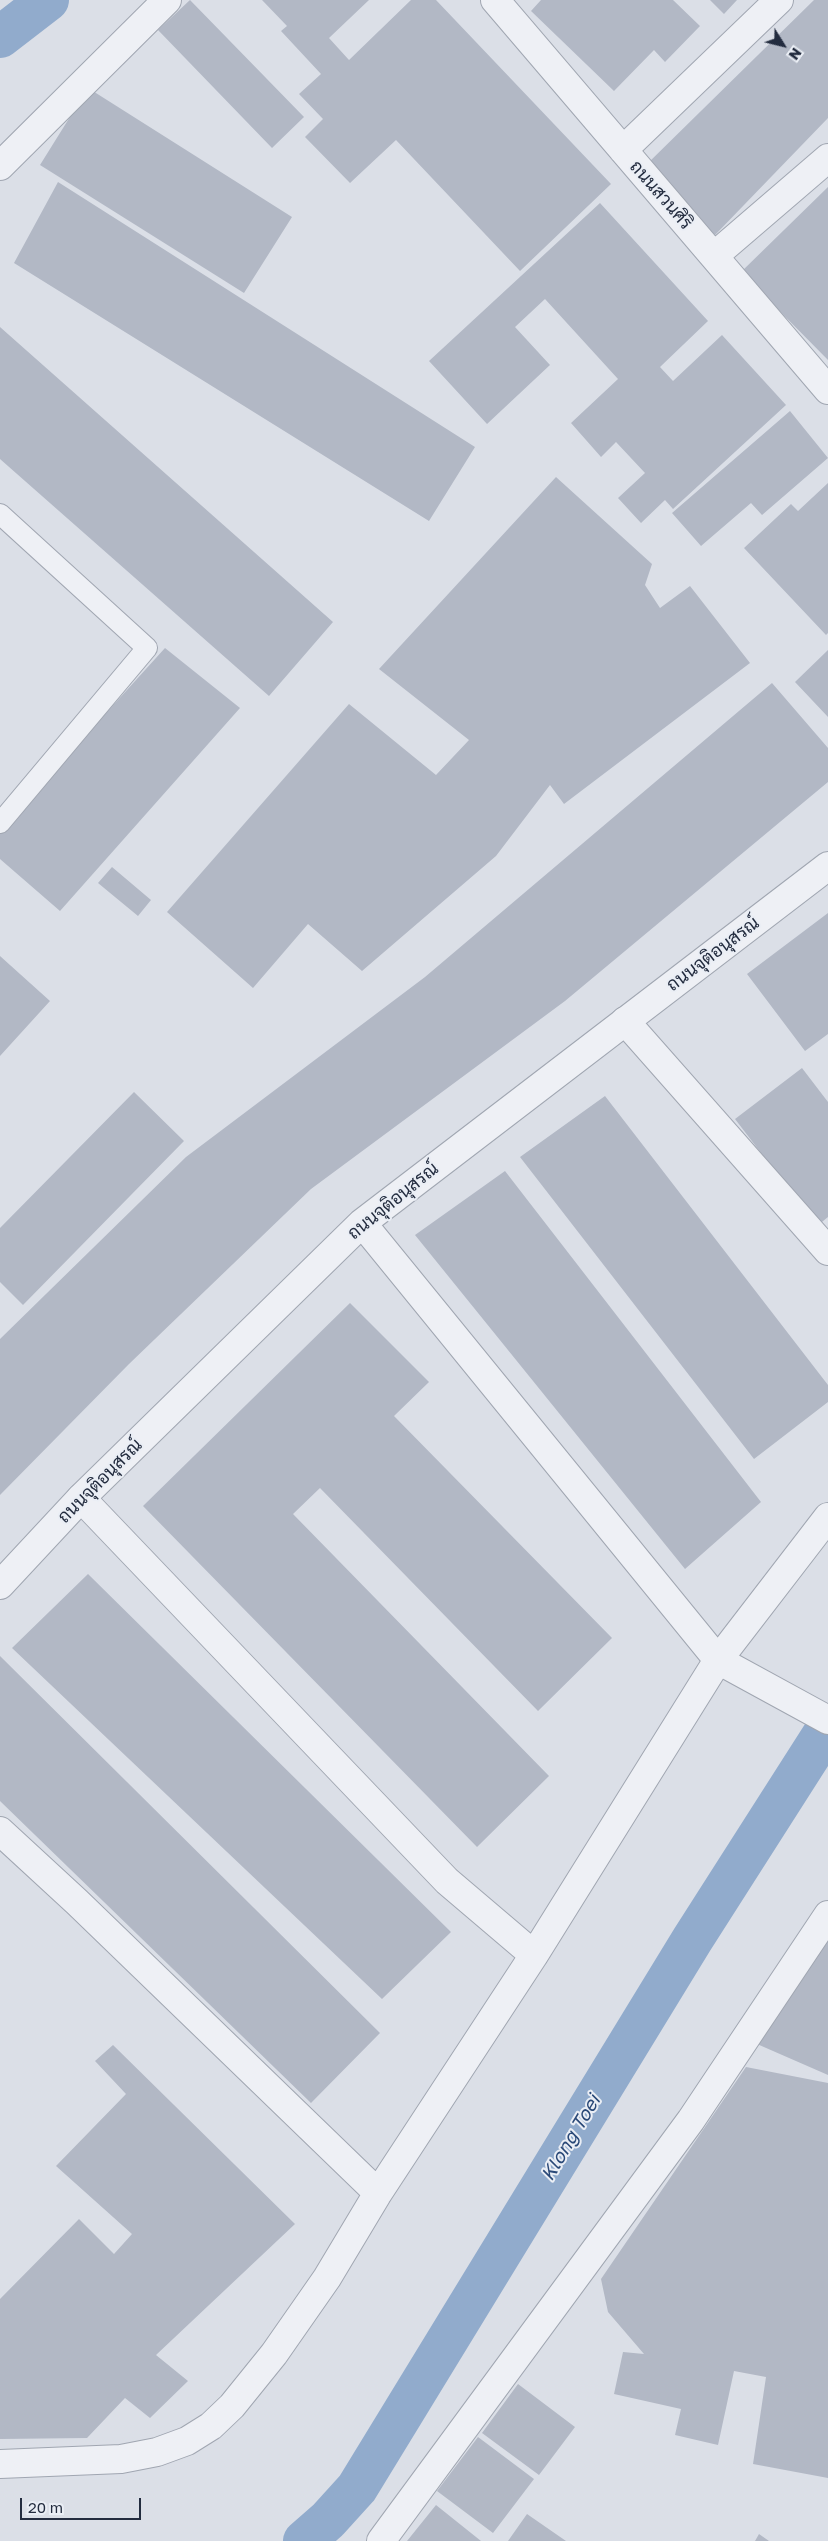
<!DOCTYPE html>
<meta charset="utf-8">
<style>
body{margin:0}
#map{position:relative;width:828px;height:2541px;overflow:hidden;background:#dbdfe7;font-family:"Golos Text",sans-serif}
canvas{display:block}
.north{position:absolute;left:758px;top:20px;width:50px;height:50px;-webkit-text-stroke:4px #eaeef5;paint-order:stroke;rotate:126deg;font-size:14px;font-weight:700;line-height:20px;text-align:center;color:#232c3f}
.north::after{content:'';display:block;margin:auto;width:18px;height:22px;background:#232c3f;clip-path:polygon(50% 0,100% 100%,50% 72%,0 100%)}
.scale{position:absolute;left:20px;top:2498px;width:121px;height:22px;box-sizing:border-box;border:2px solid #232c3f;border-top:0;padding-left:6px;font-size:15px;line-height:18px;white-space:nowrap;color:#232c3f;-webkit-text-stroke:4px #eaeef5;paint-order:stroke}
</style>
<div id="map">
<canvas width="828" height="2541"></canvas>
<div class="north">N</div>
<div class="scale">20 m</div>
</div>
<script>
const ctx = document.querySelector('canvas').getContext('2d');
ctx.lineJoin = 'round';
function trace(path, color, width, dash) {
  ctx.strokeStyle = color;
  ctx.lineWidth = width;
  ctx.lineCap = dash ? 'butt' : 'round';
  ctx.setLineDash(dash || []);
  ctx.stroke(path);
}
function fillPath(path, color) {
  ctx.fillStyle = color;
  ctx.fill(path, 'evenodd');
}
function label(font, color, halo, rows, align = 'center') {
  ctx.font = font + ' "Golos Text",Sarabun,sans-serif';
  ctx.lineWidth = 4;
  ctx.setLineDash([]);
  ctx.textBaseline = 'middle';
  ctx.strokeStyle = halo;
  ctx.fillStyle = color;
  for (const [text, x, y, turn = 0] of rows) {
    ctx.save();
    ctx.translate(x, y);
    ctx.rotate((+turn || 0) * Math.PI / 180);
    ctx.textAlign = isNaN(turn) ? turn : align;
    if (halo) ctx.strokeText(text, 0, 0);
    ctx.fillText(text, 0, 0);
    ctx.restore();
  }
}
trace(new Path2D(`
 M0 37 48 0
 M304 2541 328 2520 357 2488 692 1940 828 1727`), '#91abcc', 42);
fillPath(new Path2D(`
 M190 0 304 117 272 148 158 30Z
 M262 0H369L329 38 349 60 411 0H436L611 184 520 271 396 140 350 183 305 137 323 119 299 94 321 74 281 31 287 26Z
 M541 0H673L700 26 665 62 654 50 614 91 531 11Z
 M710 0H737L724 14Z
 M814 0H828V118L715 235 646 165Z
 M88 88 292 217 244 293 40 165Z
 M58 182 475 447 429 521 14 263Z
 M828 187V360L741 272Z
 M600 203 708 321 660 367 673 381 722 335 786 405 673 509 665 500 641 523 618 498 645 473 616 442 601 457 571 423 618 379 545 299 515 327 550 365 487 424 429 361Z
 M0 327 333 622 269 696 0 459Z
 M790 411 828 458 762 515 751 503 701 546 672 513Z
 M556 477 652 564 645 585 660 608 690 586 750 663 564 804 550 785 496 856 362 971 308 924 253 988 167 912 349 704 436 775 469 740 379 669Z
 M828 483V633L826 635 744 548 791 504 798 511Z
 M165 648 240 708 60 911 0 859V830Z
 M828 650V717L795 682Z
 M772 683 828 748V782L565 1001 311 1189 129 1364 0 1495V1339L186 1157 425 977Z
 M112 867 151 900 138 916 98 883Z
 M828 913V1034L805 1051 747 974Z
 M0 956 50 1001 0 1056Z
 M802 1068 828 1102V1217L817 1226 735 1119Z
 M134 1092 184 1141 23 1305 0 1282V1228Z
 M605 1096 828 1385V1402L754 1459 520 1157Z
 M505 1171 761 1502 685 1569 415 1235Z
 M350 1303 429 1382 394 1416 612 1638 538 1711 320 1488 293 1514 549 1776 477 1847 143 1506Z
 M88 1574 451 1932 382 1999 12 1648Z
 M0 1656 380 2033 311 2103 0 1801Z
 M828 1936V2075L757 2044Z
 M113 2045 295 2224 156 2355 188 2381 150 2418 125 2398 87 2438 0 2439V2299L79 2219 114 2254 132 2234 56 2166 126 2094 95 2061Z
 M746 2067 828 2083V2478L753 2464 766 2377 734 2371 718 2445 675 2435 681 2409 614 2394 623 2352 644 2354 608 2312 601 2279Z
 M518 2384 575 2427 539 2475 482 2433Z
 M478 2437 534 2479 493 2533 437 2491Z
 M436 2505 481 2541H407Z
 M527 2514 566 2541H508Z
 M759 2534 769 2541H755Z`), '#b2b8c5');
const service = new Path2D(`
 M0 514 147 648 0 823`);
const minor = new Path2D(`
 M495 0 828 390
 M623 150 779 0
 M0 166 167 0
 M714 256 828 158
 M625 1021 828 1251
 M81 1498 447 1881 534 1955
 M0 1831 77 1902 378 2193
 M0 2464 121 2459 157 2452 187 2441 211 2426 232 2406 274 2354 327 2278 378 2193 534 1955 718 1660 828 1517
 M381 2541 691 2120 828 1915`);
const tertiary = new Path2D(`
 M362 1223 718 1660 828 1720
 M0 1585 81 1498 362 1223 828 866`);
trace(service, '#a0a6b1', 22);
trace(minor, '#a0a6b1', 30);
trace(tertiary, '#a0a6b1', 30);
trace(service, '#eef0f5', 20);
trace(minor, '#eef0f5', 28);
trace(tertiary, '#eef0f5', 28);
label('18px', '#232c3f', '#eaeef5', [
 ["ถนนสวนศิริ",661,195,49],
 ["ถนนจุติอนุสรณ์",713,954,-37],
 ["ถนนจุติอนุสรณ์",393,1201,-39],
 ["ถนนจุติอนุสรณ์",100,1481,-45]
]);
label('italic 19px', '#294877', '#eaeef5', [
 ["Klong Toei",571,2138,-59]
]);
</script>
